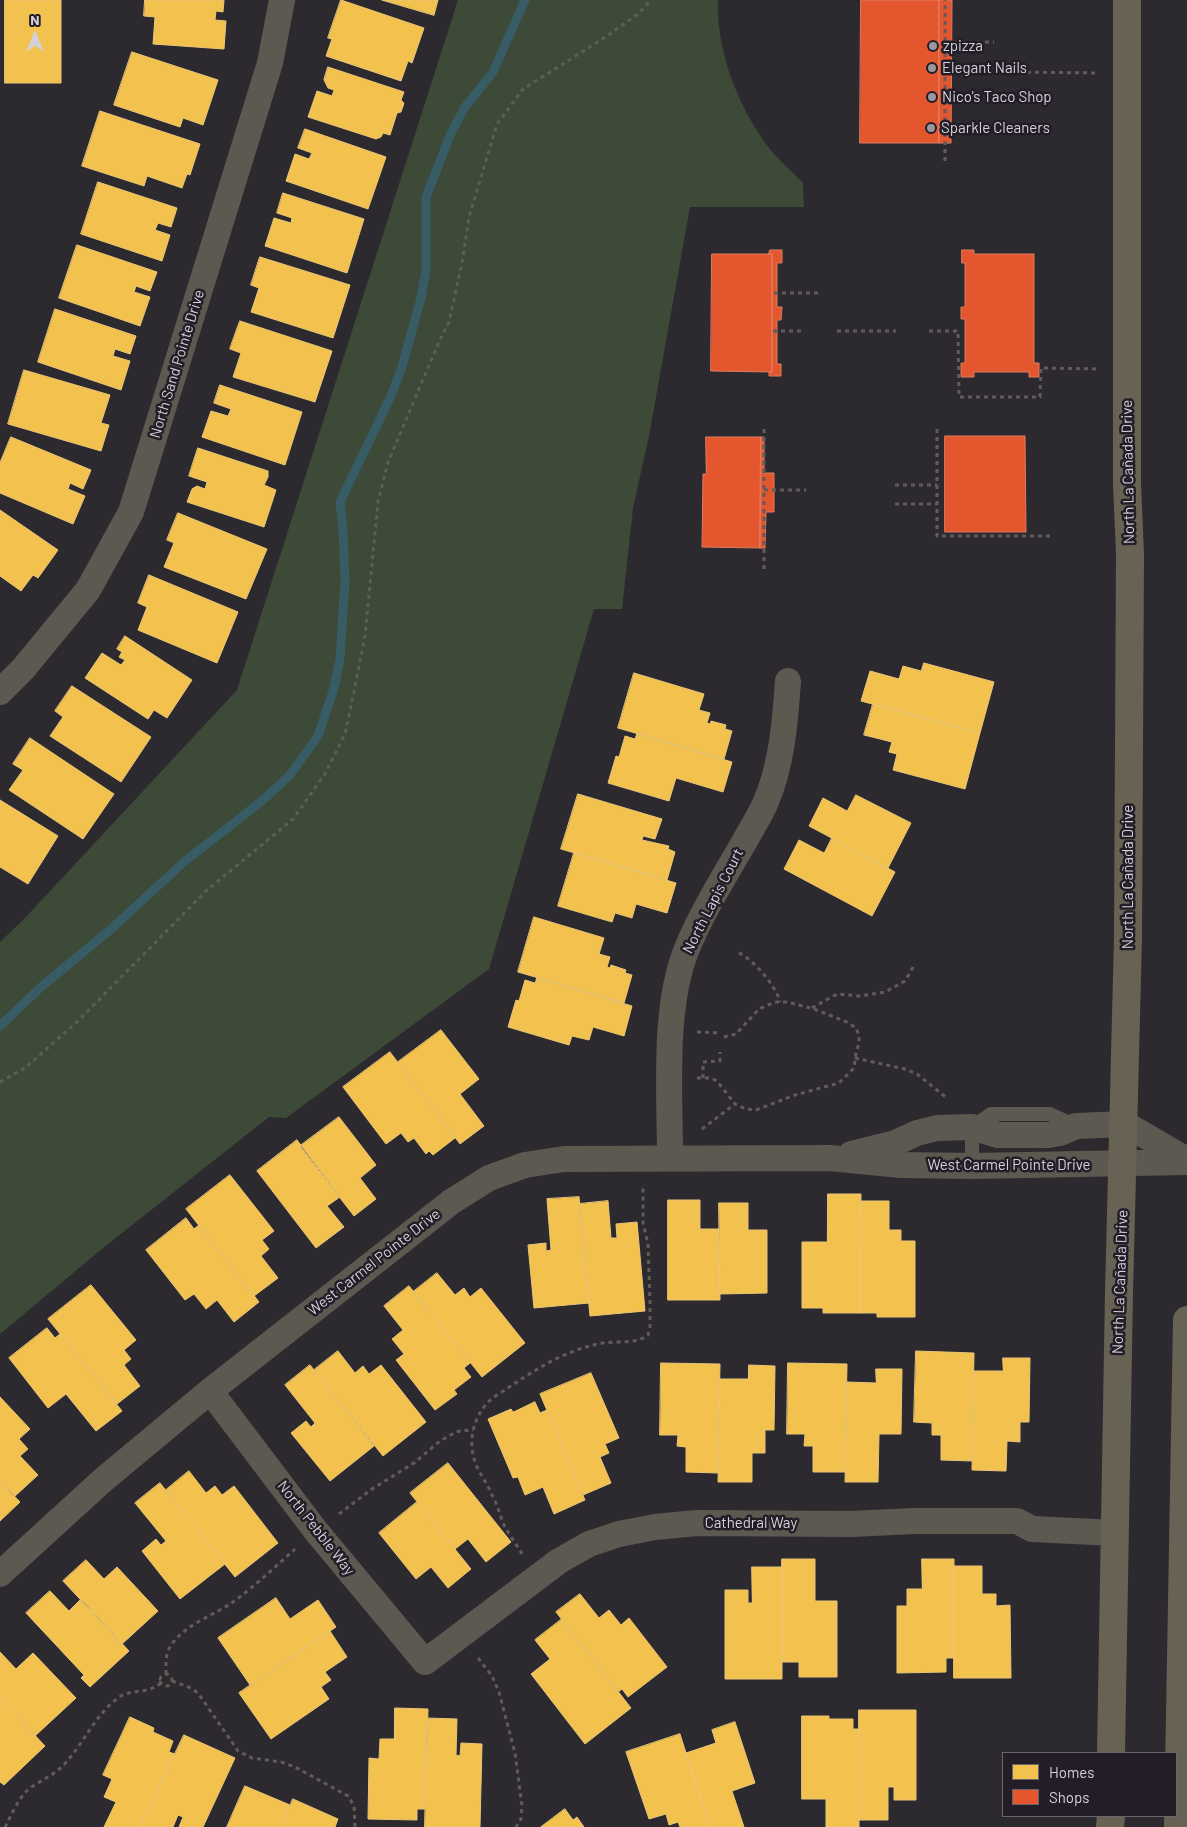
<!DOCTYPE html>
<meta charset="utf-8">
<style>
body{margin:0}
#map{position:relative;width:1187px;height:1827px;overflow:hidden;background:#2d2a2f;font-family:Barlow,sans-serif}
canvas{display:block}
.legend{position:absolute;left:1002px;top:1752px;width:175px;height:65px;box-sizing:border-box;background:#231d28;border:1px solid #6a656f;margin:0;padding:6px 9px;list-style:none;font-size:15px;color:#d5d1d9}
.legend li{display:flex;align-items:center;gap:10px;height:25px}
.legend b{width:25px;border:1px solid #6a656f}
.north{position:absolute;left:10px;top:10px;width:50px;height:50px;-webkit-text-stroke:4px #231d28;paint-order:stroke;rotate:0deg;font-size:14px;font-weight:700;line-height:20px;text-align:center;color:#d5d1d9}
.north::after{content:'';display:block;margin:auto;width:18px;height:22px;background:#d5d1d9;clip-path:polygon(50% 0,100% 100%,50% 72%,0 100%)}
</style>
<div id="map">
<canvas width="1187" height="1827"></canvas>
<ul class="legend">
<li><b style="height:14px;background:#f2c14e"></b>Homes</li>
<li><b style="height:14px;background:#e4572e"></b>Shops</li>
</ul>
<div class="north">N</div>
</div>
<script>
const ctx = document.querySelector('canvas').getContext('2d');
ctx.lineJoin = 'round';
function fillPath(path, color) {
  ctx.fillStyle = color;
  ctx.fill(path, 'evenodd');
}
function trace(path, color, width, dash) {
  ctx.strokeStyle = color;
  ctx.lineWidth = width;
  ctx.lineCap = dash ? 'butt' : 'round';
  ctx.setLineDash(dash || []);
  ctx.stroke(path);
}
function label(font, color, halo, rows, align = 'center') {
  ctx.font = font + ' Barlow,sans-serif';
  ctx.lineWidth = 5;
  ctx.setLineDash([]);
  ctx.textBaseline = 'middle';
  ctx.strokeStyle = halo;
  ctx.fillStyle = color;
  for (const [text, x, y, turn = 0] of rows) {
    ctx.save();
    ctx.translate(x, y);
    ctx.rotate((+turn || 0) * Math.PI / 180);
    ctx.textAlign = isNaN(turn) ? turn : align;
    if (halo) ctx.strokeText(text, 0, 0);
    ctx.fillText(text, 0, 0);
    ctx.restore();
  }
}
fillPath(new Path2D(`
 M458 0H718C716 49 737 104 766 144 776 158 791 170 803 183L804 207H690L649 436 633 508 622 609H594L489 969 286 1118 269 1117 103 1248 0 1334V942L25 918 237 690Z`), '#3c4a37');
const homes = new Path2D(`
 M5 0H61V83H5Z
 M145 0H224L223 12 216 11 215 20 226 21 224 49 153 44 155 17 144 16Z
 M341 0 424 28 412 63 408 61 401 81 326 56 332 39 328 38Z
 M382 0H438L434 15Z
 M132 52 218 80 203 125 183 118 180 127 114 105Z
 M328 67 404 92 401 100 404 103 401 112 397 113 390 135 383 133 381 137 376 139 308 117 317 91 332 96 334 90 328 88 324 80Z
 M100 111 200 144 190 175 187 174 182 188 147 176 144 186 82 166Z
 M305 129 386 157 368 209 286 181 295 154 309 159 312 153 298 148Z
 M98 182 177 208 171 227 158 223 155 230 170 235 162 261 81 234Z
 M283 193 364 219 347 273 265 246 274 218 291 223 292 218 277 213Z
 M77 245 157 272 150 291 136 286 134 292 150 297 140 326 59 298Z
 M260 257 350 285 333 338 251 312 259 288 251 285Z
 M55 309 136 336 130 354 115 349 113 356 130 361 121 390 38 362Z
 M240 321 332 351 315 402 233 377 241 353 230 349Z
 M24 370 110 395 101 423 109 425 101 451 8 424Z
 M220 385 302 412 285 465 202 437 211 411 228 416 231 409 214 403Z
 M11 437 91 470 83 489 70 483 68 489 85 496 73 524 0 493V463Z
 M198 448 268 471V477L264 485 276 490 264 527 187 502 192 489 197 486 205 489 207 482 189 476Z
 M0 510 58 550 38 578 33 575 21 591 0 576Z
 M178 513 267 549 246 599 164 567 174 543 167 540Z
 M149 575 238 612 217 663 138 630 147 607 138 603Z
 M125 636 192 680 167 718 154 710 148 719 85 678 102 653 121 665 125 660 119 657 122 652 117 649Z
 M924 663 994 682 980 733 861 701 870 671 899 679 903 666 921 671Z
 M634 673 704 694 699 710 710 713 707 723 710 724 711 721 726 725 725 729 732 731 724 759 618 728Z
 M72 686 151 737 121 782 50 736 63 717 55 711Z
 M873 704 980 733 965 789 893 770 897 754 889 752 892 742 864 735Z
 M637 734 732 762 723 792 676 778 669 801 608 783 616 756 619 757 625 736 635 739Z
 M30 738 114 794 83 839 9 790 23 770 13 764Z
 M578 794 662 819 655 839 643 836 642 840 669 846 668 849 675 852 667 880 561 849Z
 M856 795 911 823 888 868 809 826 823 798 847 811Z
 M0 800 58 836 28 884 0 867Z
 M832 838 895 872 872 916 784 869 799 840 824 853Z
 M574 853 676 883 667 913 636 904 632 918 615 913 612 922 558 906Z
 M534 917 604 938 599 954 610 957 607 967 610 968 611 965 626 970 625 973 632 975 624 1003 518 972Z
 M537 978 632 1006 624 1036 593 1027 589 1040 572 1036 569 1045 508 1027 516 1000 519 1001 525 980 535 983Z
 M441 1030 479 1079 460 1094 484 1126 460 1144 398 1062Z
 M390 1052 455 1138 433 1155 429 1151 426 1154 414 1138 408 1142 401 1133 386 1144 343 1087Z
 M339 1117 376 1165 360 1178 376 1199 354 1216 300 1146Z
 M297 1140 340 1197 327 1206 344 1227 316 1248 257 1171Z
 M230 1175 274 1231 262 1240 269 1249 261 1256 278 1278 254 1296 186 1209Z
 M828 1194H861L860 1313H823V1308H802V1242H827Z
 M579 1197 589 1303 534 1308 528 1245 546 1243V1251L551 1250 547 1199Z
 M668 1200H700V1229H719L720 1300H668Z
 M608 1201 611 1238H617L616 1224 637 1222 645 1311 590 1316 579 1204Z
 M861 1201H889V1230H901V1241H915V1317H877V1313H860Z
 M719 1203H748V1230H767V1293L720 1294Z
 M186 1218 194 1229 199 1225 259 1302 234 1322 217 1300 206 1309 194 1294 185 1300 146 1250Z
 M437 1273 455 1295 464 1288 470 1297 481 1288 525 1343 482 1377 413 1292Z
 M91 1285 136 1340 124 1350 131 1359 124 1365 140 1386 117 1404 48 1319Z
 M409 1286 470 1363 464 1368 471 1377 454 1390 457 1394 435 1410 396 1360 404 1354 392 1339 403 1330 384 1306Z
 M47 1328 55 1338 60 1334 122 1411 96 1431 66 1394 48 1408 9 1358Z
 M338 1351 355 1373 363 1366 369 1374 381 1365 426 1422 383 1456 314 1370Z
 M916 1351 974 1353 972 1461 941 1460V1435H932V1423L914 1422Z
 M1003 1358H1030L1029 1422H1020V1442L1007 1441 1006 1471 972 1470 974 1371H1003Z
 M661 1363 720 1364 718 1473 686 1472V1447L677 1446 678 1435H660Z
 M788 1363 847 1364 845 1472H813V1446H804L805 1434H787Z
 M310 1365 374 1446 330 1481 291 1433 306 1421 311 1427 315 1423 285 1385Z
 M749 1365 775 1366 774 1430H765V1453H752V1482H718L720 1379H748Z
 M876 1369H902L901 1434H879L878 1482H845L847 1382 876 1383Z
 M591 1373 619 1438 605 1444 609 1453 600 1457 611 1483 583 1495 540 1394Z
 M0 1397 30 1429 19 1439 28 1449 20 1456 38 1475 14 1497 0 1481Z
 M535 1402 540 1413 547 1410 585 1500 554 1514 543 1487 525 1495 518 1477 513 1478 488 1419 511 1409 513 1412Z
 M448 1463 511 1542 486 1562 468 1539 455 1549 410 1493Z
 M189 1471 206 1493 215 1486 222 1495 234 1486 278 1543 235 1577 166 1490Z
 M0 1481 20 1502 0 1521Z
 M160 1483 225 1564 180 1599 142 1551 156 1539 161 1545 166 1541 135 1503Z
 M417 1502 471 1569 448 1588 431 1567 416 1579 379 1533Z
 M782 1559H815V1601H837V1677H799V1662H782Z
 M922 1559H954V1658H946V1672L897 1673V1606H907V1589H922Z
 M86 1560 104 1579 117 1567 158 1611 122 1644 63 1581Z
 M954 1566H982V1594H996V1606L1010 1605 1011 1678H954Z
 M752 1567H782V1679H725V1590H748V1603H752Z
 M50 1591 69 1611 81 1599 129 1651 90 1687 81 1678 84 1675 26 1613Z
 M580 1594 599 1618 609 1610 621 1625 629 1618 667 1667 628 1697 622 1689 618 1692 556 1612Z
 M276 1598 290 1619 318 1600 336 1627 250 1685 218 1638Z
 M562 1619 631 1708 585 1744 531 1674 550 1659 535 1640Z
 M330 1631 347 1657 325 1672 331 1680 321 1687 329 1699 271 1739 239 1693Z
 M0 1652 16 1669 33 1653 76 1698 35 1736 0 1698Z
 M0 1698 45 1746 4 1785 0 1782Z
 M395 1708 428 1709 425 1809H417V1820L368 1819 369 1758 379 1759 380 1739H394Z
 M859 1710H916V1800H894V1787H888V1820H859Z
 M802 1716H829V1719H853V1729H859V1827H826V1799H802Z
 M130 1717 154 1728 153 1732 173 1741 169 1752 175 1754 140 1827H104L116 1802 104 1797 112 1779 103 1775Z
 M427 1718 457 1719 456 1755 460 1756 461 1743 482 1744 480 1827H425Z
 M735 1722 755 1783 732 1791 744 1827H711L686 1753 716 1743 712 1730Z
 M680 1734 686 1753 711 1827H680L678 1822 669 1825 666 1814 649 1819 626 1752Z
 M184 1735 235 1758 203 1827H179L183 1817 178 1815 173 1827H140Z
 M245 1786 290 1805 281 1827H227Z
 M293 1799 338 1819 335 1827H281Z
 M565 1809 573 1820 577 1817 584 1827H541Z`);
fillPath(homes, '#f2c14e');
trace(homes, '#e9c678', 1);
const shops = new Path2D(`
 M861 0H939V143H860Z
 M939 0H952L951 143H939Z
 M770 250H782V263H777V307H782L781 320H777V364H781V376H769V372H772V254H769Z
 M962 250H974V254H1034V363H1039V377H1029V372H974V377H961V363H965V319H961V307H965V263H962Z
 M712 254H772V372L711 371Z
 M945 436H1025L1026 532H945Z
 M706 437H761L760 548 702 547 703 474H706Z
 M761 437H764V473H774V512H766L765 548H760Z`);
fillPath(shops, '#e4572e');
trace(shops, '#e07c61', 1);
trace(new Path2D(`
 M0 1026 41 987 110 930 184 862 263 800 290 775 318 736 334 688 340 659 345 581 343 528 340 502 390 398 402 367 421 298 426 269V197L451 133 465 107 493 72 525 0`), '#375c65', 9);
trace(new Path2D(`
 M945 42H994
 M957 70H978
 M1011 72 1098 73
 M945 161V0
 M774 293H820
 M773 331H804
 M837 331H896
 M929 331H958L959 397H1040L1041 368 1100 369
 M764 429V570
 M937 429V536H1051
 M895 485H937
 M764 490H806
 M895 504H937
 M739 953C753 959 777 987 780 1002
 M812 1008 837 994 860 996 885 992 905 981 915 964
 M697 1032 720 1033
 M855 1058 905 1069 917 1074 948 1099
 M697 1078H711L717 1081 735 1104 746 1109 756 1110 795 1095 839 1083 854 1068 856 1053 859 1043V1035L856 1028 849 1023 814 1009 787 1002H775L759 1009 736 1034 720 1038
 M703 1078V1062L720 1061V1052
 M0 1082 25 1068 78 1021 206 891 293 819 325 774 345 734 352 701 365 636 378 502 388 462 439 342 449 322 462 263 469 217 497 124 523 89 601 40 638 14 651 0
 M702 1129 735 1104
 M339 1514 372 1489 414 1463 440 1441 456 1432 463 1430 473 1431
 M522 1554C517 1545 510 1536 505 1527 500 1517 498 1505 492 1495 488 1485 482 1477 477 1467 466 1443 473 1413 494 1397 530 1374 559 1351 603 1343 617 1341 637 1344 648 1335L650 1326V1302L648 1244 643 1223V1187
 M478 1658 492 1676 499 1692 515 1753 522 1806 521 1819 516 1827
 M166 1674C166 1665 165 1655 170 1647 183 1625 213 1616 233 1602 255 1586 275 1567 295 1549
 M160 1680a6 6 0 1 1 12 0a6 6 0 1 1-12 0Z
 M172 1681 191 1688 198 1693 238 1751 252 1758 281 1762 295 1767 348 1796 354 1806 355 1827
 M5 1827C12 1814 18 1798 30 1788 43 1779 57 1774 67 1761 84 1742 97 1713 118 1698 131 1688 147 1695 161 1683`), '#5f5c59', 3, [4, 4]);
trace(new Path2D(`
 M972 1166V1127L991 1114H1050L1076 1126`), '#5d5951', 14);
trace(new Path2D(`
 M0 692 23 669 88 590 131 512 270 63 282 0
 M851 1154 895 1143 917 1133 937 1128 972 1127 998 1135H1048L1060 1133 1076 1126 1125 1124 1187 1160
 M670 1158C670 1096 663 1009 686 951 702 911 726 874 747 837 753 826 760 815 765 804 782 765 785 723 788 681
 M210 1391 316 1531 425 1662 559 1561 589 1544 619 1534 655 1527 697 1523 852 1524 913 1521H1017L1032 1529 1115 1533
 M0 1574 103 1480 210 1391 451 1202 489 1178 525 1165 564 1159 830 1158 901 1165 972 1166 1187 1162`), '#5d5951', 26);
trace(new Path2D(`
 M1111 1753 1119 1293 1128 937 1130 554 1127 484V0
 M1110 1827 1111 1816
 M1178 1827 1187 1320`), '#686254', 28);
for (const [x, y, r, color] of [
 [933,46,5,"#9a979e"],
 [932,68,5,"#9a979e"],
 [932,97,5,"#9a979e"],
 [931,128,5,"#9a979e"]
]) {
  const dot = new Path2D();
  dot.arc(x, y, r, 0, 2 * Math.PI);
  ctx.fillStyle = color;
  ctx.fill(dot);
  trace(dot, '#231d28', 2);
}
label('15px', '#d5d1d9', '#231d28', [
 ["zpizza",943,46],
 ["Elegant Nails",942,68],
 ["Nico's Taco Shop",942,97],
 ["Sparkle Cleaners",941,128]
], 'left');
label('15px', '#d5d1d9', '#231d28', [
 ["North Sand Pointe Drive",177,364,-73],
 ["North La Cañada Drive",1128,472,-91],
 ["North La Cañada Drive",1128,877,-90],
 ["North Lapis Court",713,901,-63],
 ["West Carmel Pointe Drive",1009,1165],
 ["West Carmel Pointe Drive",374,1262,-38],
 ["North La Cañada Drive",1120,1282,-88],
 ["Cathedral Way",751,1523],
 ["North Pebble Way",316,1528,52]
]);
</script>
